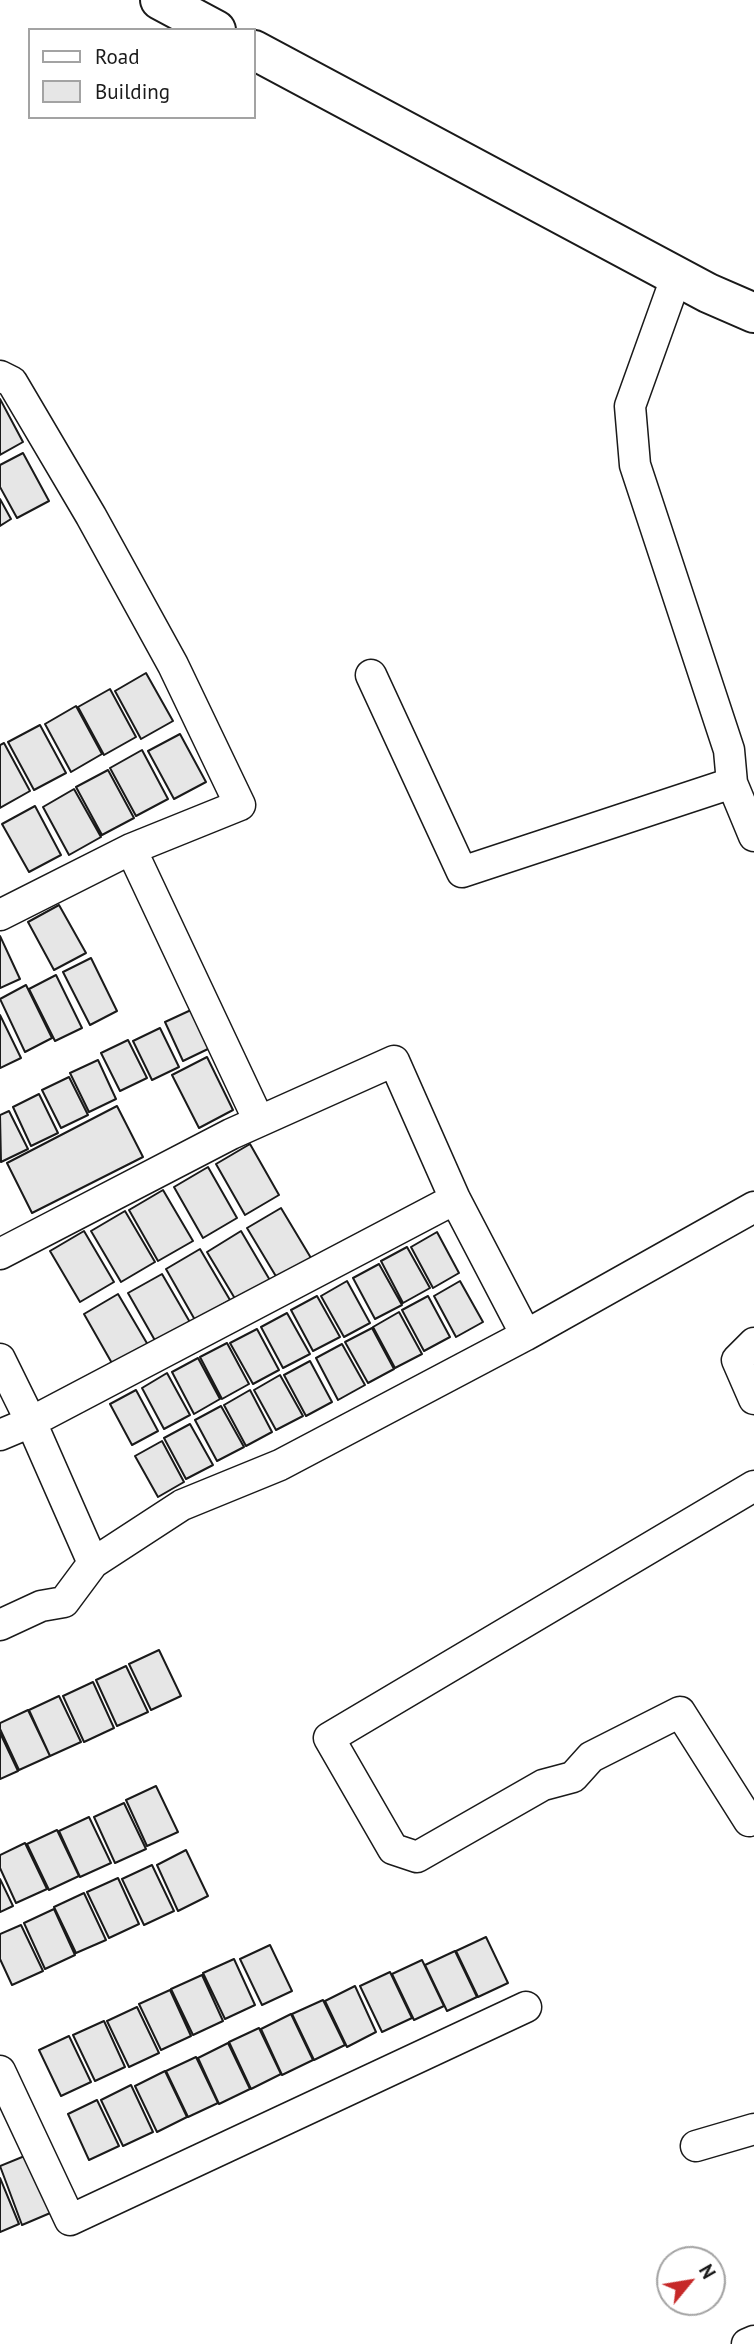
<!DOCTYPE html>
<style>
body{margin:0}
#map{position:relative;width:754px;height:2344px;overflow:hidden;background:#fff;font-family:"PT Sans",sans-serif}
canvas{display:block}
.legend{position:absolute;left:28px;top:28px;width:228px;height:91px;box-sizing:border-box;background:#fff;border:2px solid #a3a3a3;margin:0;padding:9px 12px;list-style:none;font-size:21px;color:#1a1a1a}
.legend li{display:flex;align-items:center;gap:14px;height:35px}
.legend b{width:35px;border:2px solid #a3a3a3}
.north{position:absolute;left:656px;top:2246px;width:70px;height:70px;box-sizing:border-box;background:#fff;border:2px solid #a3a3a3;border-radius:50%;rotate:60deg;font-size:19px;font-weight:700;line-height:28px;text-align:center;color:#1a1a1a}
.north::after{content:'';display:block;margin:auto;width:24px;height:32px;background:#c62828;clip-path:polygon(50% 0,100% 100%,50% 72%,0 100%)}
</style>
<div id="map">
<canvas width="754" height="2344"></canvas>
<ul class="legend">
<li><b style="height:9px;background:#fff"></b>Road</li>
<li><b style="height:19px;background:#e6e6e6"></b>Building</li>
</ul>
<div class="north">N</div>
</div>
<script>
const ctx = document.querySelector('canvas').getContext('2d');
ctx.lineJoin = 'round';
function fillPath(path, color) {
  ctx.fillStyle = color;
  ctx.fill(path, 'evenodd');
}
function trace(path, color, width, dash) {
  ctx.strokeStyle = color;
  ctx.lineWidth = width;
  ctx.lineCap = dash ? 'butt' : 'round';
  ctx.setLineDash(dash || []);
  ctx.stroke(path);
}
const building = new Path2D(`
 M0 399 23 442 0 455Z
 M23 453 49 501 17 518 0 487V465Z
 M0 499 11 519 0 526Z
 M146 673 173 721 141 739 115 691Z
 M110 689 136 737 104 755 78 707Z
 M76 706 102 754 71 772 45 724Z
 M40 725 66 773 34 790 8 742Z
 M180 734 206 782 174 799 148 751Z
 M4 743 30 791 0 808V745Z
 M142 750 168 799 136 816 110 768Z
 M108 770 134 818 102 835 76 787Z
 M74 789 101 837 69 855 43 807Z
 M35 806 61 855 29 872 2 824Z
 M59 905 86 953 54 970 28 922Z
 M0 936 20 979 0 988Z
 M91 958 117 1011 90 1025 63 972Z
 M56 975 82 1028 55 1041 29 989Z
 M26 985 52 1038 25 1052 0 999Z
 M191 1010 210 1048 183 1061 165 1022Z
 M0 1015 21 1058 0 1068Z
 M160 1028 179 1067 152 1080 133 1041Z
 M128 1040 147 1078 120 1091 101 1053Z
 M207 1057 233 1110 199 1128 172 1075Z
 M98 1060 116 1099 89 1112 70 1073Z
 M69 1077 88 1115 61 1128 42 1090Z
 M39 1094 58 1133 31 1146 13 1107Z
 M117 1106 143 1157 32 1213 7 1163Z
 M9 1111 28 1149 1 1162 0 1115Z
 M250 1144 279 1195 245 1215 216 1164Z
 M208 1167 237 1218 203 1238 174 1187Z
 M163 1190 193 1241 158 1261 129 1210Z
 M281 1208 311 1258 277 1278 247 1228Z
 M125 1211 155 1262 121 1282 91 1231Z
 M84 1231 114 1282 80 1302 50 1251Z
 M241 1231 271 1282 237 1302 207 1252Z
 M437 1232 459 1273 433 1288 411 1247Z
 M407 1247 430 1288 403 1303 381 1261Z
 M200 1249 230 1300 195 1320 166 1269Z
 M379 1264 402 1305 375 1319 353 1278Z
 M162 1274 191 1324 157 1344 128 1293Z
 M347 1281 370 1323 344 1337 321 1296Z
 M460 1281 483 1322 456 1337 434 1296Z
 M118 1294 148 1345 113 1365 84 1314Z
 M317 1296 340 1337 313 1351 291 1310Z
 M428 1296 450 1337 424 1351 402 1310Z
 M399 1312 422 1354 395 1368 373 1327Z
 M287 1313 310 1354 283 1368 261 1327Z
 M372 1328 394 1369 368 1383 345 1342Z
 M257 1329 279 1370 253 1384 230 1343Z
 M227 1343 249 1384 222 1399 200 1357Z
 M342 1344 365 1385 338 1400 316 1358Z
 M198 1358 220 1399 194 1414 172 1372Z
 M310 1361 332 1402 306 1416 284 1375Z
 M167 1373 190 1415 164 1429 142 1388Z
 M280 1375 303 1416 276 1430 254 1390Z
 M136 1390 158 1431 132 1445 110 1404Z
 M250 1390 272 1432 246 1446 224 1405Z
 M221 1406 244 1447 217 1461 195 1420Z
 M190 1424 213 1465 186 1479 164 1438Z
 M162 1441 184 1482 158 1497 135 1456Z
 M159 1650 181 1696 151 1710 129 1664Z
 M126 1666 148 1712 117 1726 96 1680Z
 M93 1682 114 1728 84 1742 63 1696Z
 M59 1696 81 1742 50 1756 29 1710Z
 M28 1710 50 1756 19 1770 0 1729V1723Z
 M0 1733 18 1771 0 1779Z
 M156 1786 178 1832 147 1846 126 1800Z
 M124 1803 146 1849 115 1863 94 1817Z
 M89 1817 111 1863 80 1877 59 1831Z
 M57 1830 79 1876 49 1890 27 1844Z
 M25 1843 47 1889 16 1903 0 1868V1855Z
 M186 1850 208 1896 178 1911 157 1865Z
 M152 1865 174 1911 144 1925 122 1879Z
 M118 1878 139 1924 109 1938 87 1892Z
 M0 1879 13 1906 0 1912Z
 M84 1893 106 1940 76 1953 54 1907Z
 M54 1909 75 1955 45 1969 24 1923Z
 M21 1925 43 1971 12 1985 0 1959V1934Z
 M486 1937 508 1983 478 1997 456 1951Z
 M270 1945 292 1991 262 2005 240 1959Z
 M455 1951 477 1997 447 2011 425 1965Z
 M234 1959 255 2005 225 2019 203 1973Z
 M422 1960 444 2006 414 2020 392 1974Z
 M390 1972 412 2018 382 2032 360 1986Z
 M202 1975 223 2021 193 2035 171 1989Z
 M355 1986 376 2032 347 2047 325 2001Z
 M170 1990 191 2036 161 2050 139 2004Z
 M323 2000 345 2045 314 2060 292 2014Z
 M137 2007 159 2053 129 2067 107 2021Z
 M291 2014 313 2060 282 2075 261 2029Z
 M104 2021 125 2067 95 2081 73 2035Z
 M259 2028 281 2074 251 2089 229 2042Z
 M69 2036 91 2082 61 2096 39 2050Z
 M228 2043 250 2089 219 2104 198 2058Z
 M196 2057 218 2103 188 2117 166 2071Z
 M165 2071 187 2117 157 2132 135 2086Z
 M131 2085 153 2132 123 2146 101 2100Z
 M97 2100 119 2146 89 2160 68 2114Z
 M32 2153 55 2211 22 2225 0 2166Z
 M0 2178 19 2224 0 2232Z`);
fillPath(building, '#e6e6e6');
trace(building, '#1a1a1a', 2);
const street = new Path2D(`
 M677 275 630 406 635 465 729 750 732 783 754 836
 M0 376 12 382 91 516 173 665 240 805 131 849 0 915
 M371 675 462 872 732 783
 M131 849 259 1121
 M0 1254 231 1134 394 1061 455 1199 526 1335
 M754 1343 737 1360 754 1399
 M0 1359 31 1422 93 1563
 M0 1435 31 1422 455 1199
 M0 1625 41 1606 64 1602 93 1563 182 1505 280 1465 526 1335 754 1207
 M749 1821 680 1712 591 1757 573 1777 543 1785 417 1857 393 1849 329 1738 754 1486
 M0 2071 70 2220 526 2007
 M696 2146 754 2129
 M747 2344 754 2341`);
const secondary = new Path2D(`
 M160 0 216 30
 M254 50 708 293 754 313`);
trace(street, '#1a1a1a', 33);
trace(secondary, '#1a1a1a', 42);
trace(street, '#fff', 30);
trace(secondary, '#fff', 38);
</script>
